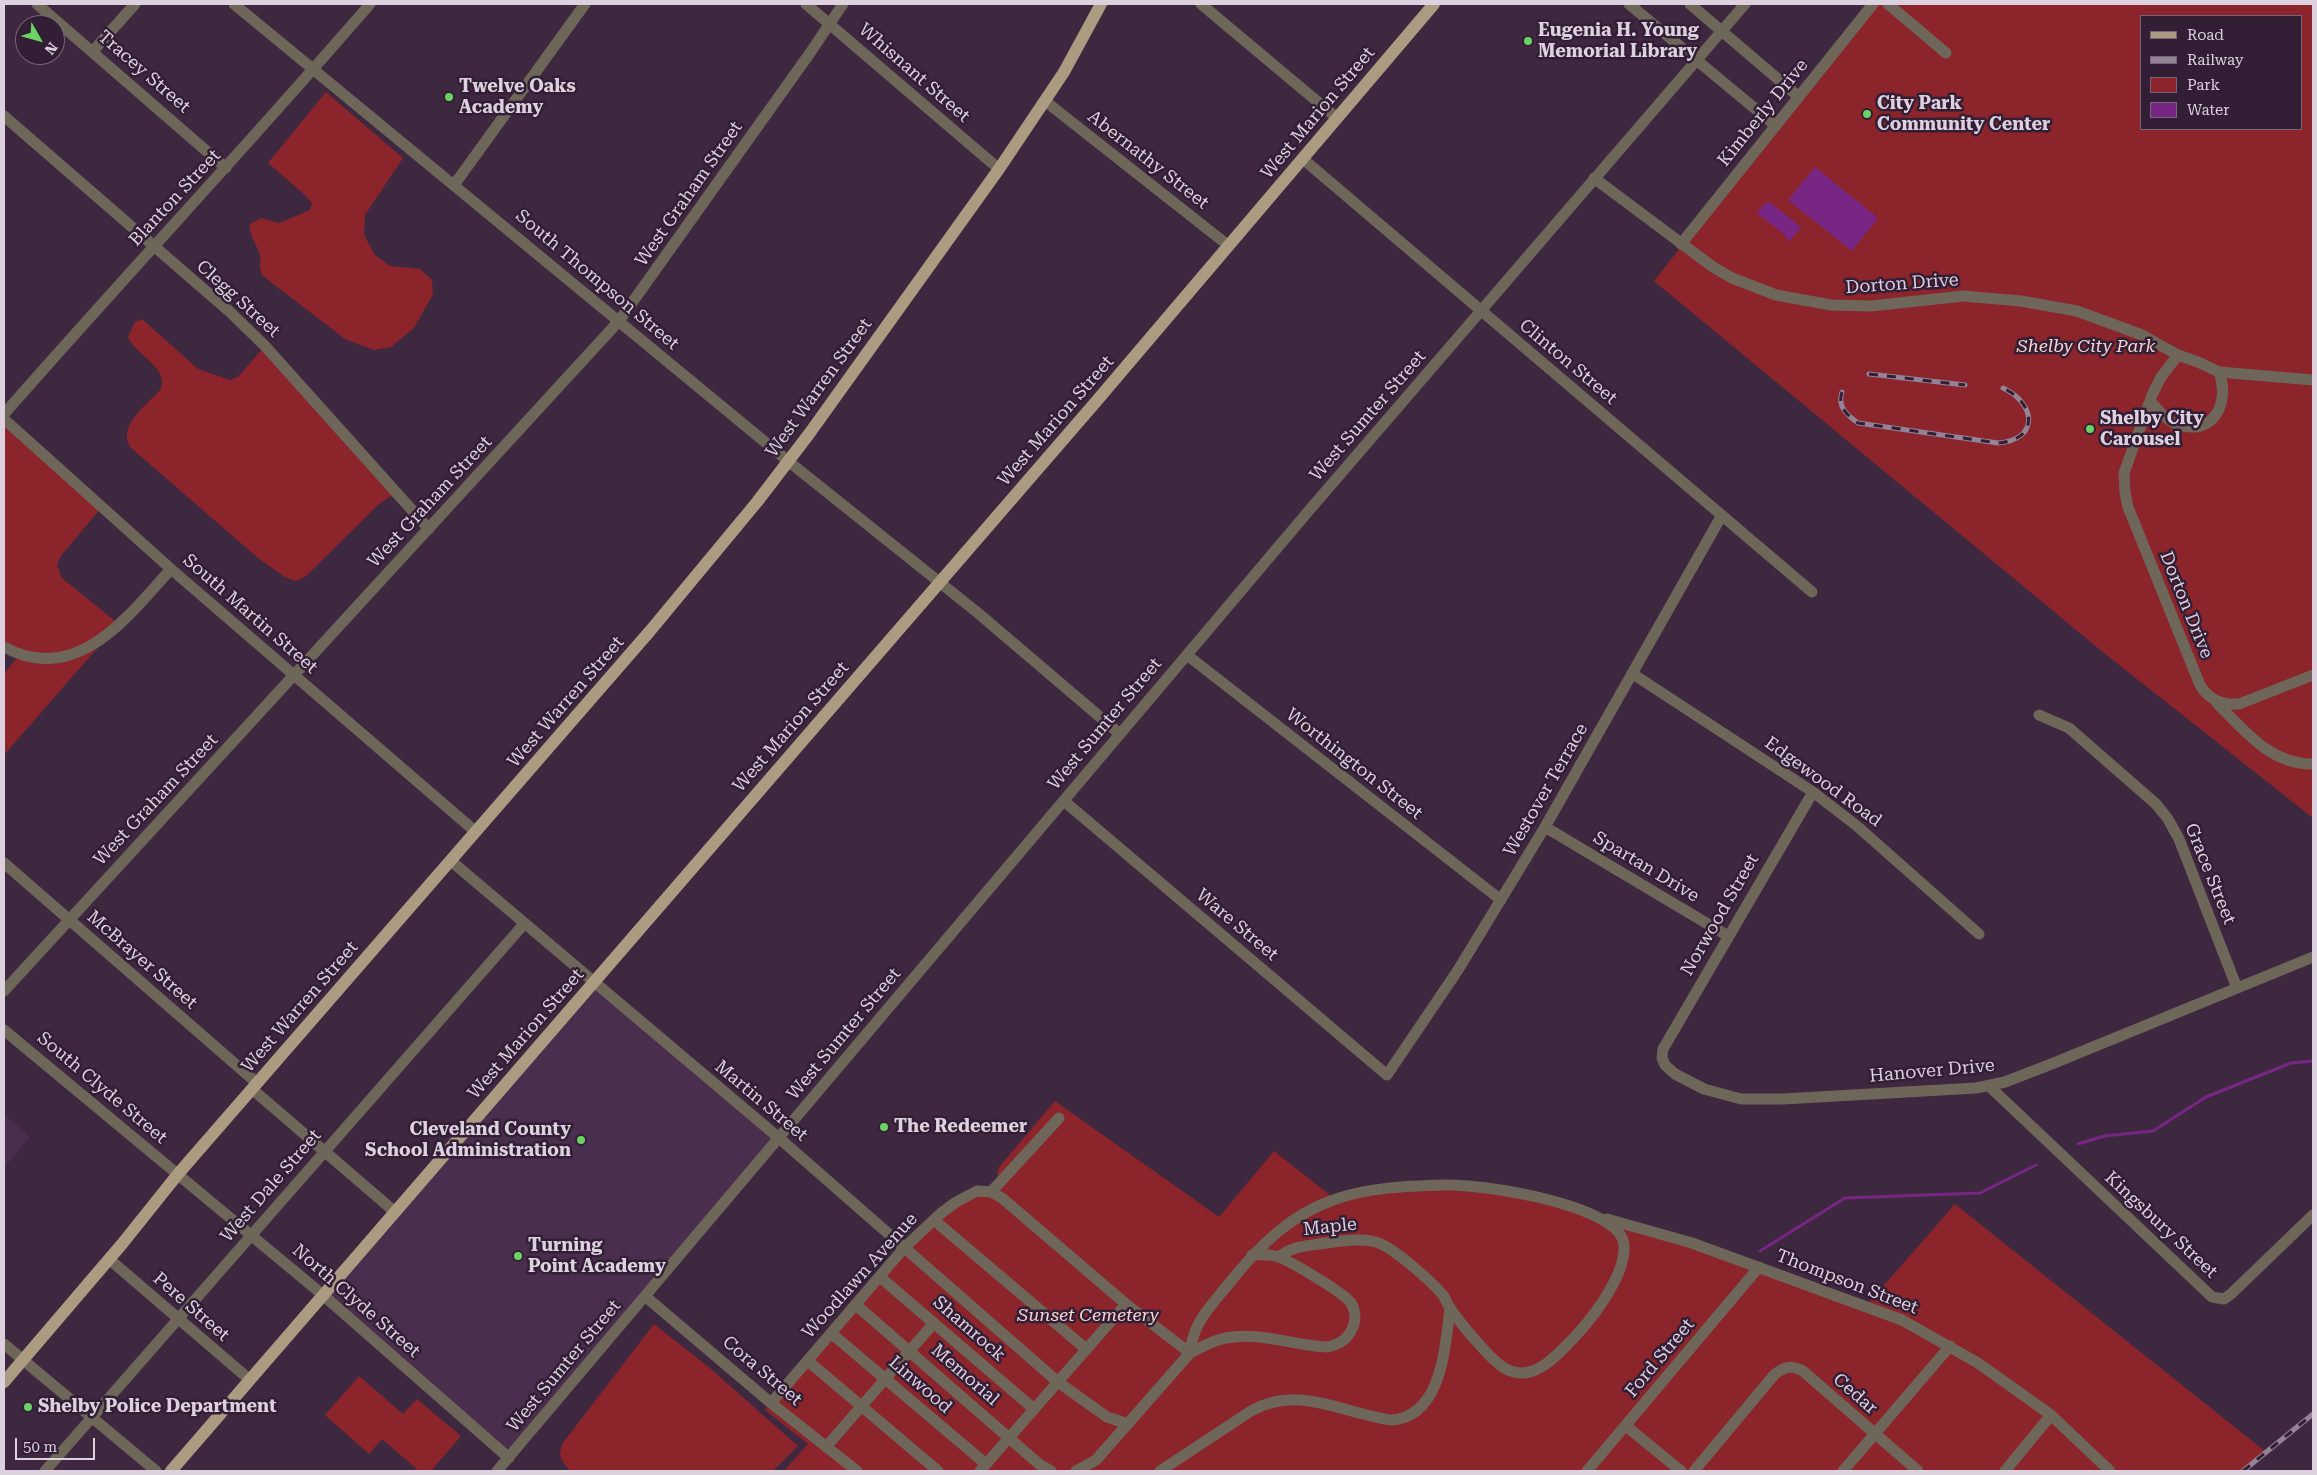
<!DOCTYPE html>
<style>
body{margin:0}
#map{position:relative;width:2317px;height:1475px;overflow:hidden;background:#3d2840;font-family:"Roboto Serif",serif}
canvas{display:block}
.frame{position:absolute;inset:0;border:5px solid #ddd0df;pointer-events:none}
.legend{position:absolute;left:2140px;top:15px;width:162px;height:115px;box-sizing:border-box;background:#321e35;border:1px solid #766579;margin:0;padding:6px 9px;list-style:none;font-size:15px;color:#ddd0df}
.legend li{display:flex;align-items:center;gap:10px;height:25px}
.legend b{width:25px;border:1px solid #766579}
.north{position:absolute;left:15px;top:15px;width:50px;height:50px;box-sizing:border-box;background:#321e35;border:1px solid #766579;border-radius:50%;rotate:128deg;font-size:14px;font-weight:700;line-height:20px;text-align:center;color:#ddd0df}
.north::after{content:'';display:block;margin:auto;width:18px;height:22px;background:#6bd363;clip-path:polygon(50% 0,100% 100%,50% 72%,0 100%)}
.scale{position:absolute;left:15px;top:1438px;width:80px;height:22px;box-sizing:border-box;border:2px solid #ddd0df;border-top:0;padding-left:6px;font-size:15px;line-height:18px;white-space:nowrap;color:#ddd0df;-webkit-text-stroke:4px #321e35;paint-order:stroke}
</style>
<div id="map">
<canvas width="2317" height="1475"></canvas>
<div class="frame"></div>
<ul class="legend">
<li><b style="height:6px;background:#ab9b80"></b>Road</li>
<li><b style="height:6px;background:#948396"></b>Railway</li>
<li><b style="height:14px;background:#8c252b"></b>Park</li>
<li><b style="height:14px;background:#782684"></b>Water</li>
</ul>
<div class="north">N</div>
<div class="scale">50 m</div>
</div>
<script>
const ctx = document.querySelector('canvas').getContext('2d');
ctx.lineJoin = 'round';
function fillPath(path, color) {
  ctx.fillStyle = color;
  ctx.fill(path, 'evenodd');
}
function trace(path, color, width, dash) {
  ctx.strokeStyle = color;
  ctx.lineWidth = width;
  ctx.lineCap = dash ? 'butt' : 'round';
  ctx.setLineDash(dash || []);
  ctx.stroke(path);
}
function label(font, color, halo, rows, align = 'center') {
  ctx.font = font + ' "Roboto Serif",serif';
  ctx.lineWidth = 5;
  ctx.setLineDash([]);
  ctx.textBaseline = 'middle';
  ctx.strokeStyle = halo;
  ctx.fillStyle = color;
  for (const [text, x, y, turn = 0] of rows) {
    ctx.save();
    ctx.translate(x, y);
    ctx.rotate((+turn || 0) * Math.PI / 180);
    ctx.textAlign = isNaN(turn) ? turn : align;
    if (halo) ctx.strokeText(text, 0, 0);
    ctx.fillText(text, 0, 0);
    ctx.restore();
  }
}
fillPath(new Path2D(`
 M593 983 779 1138 509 1458 323 1295Z
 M4 1114 30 1137 4 1168Z`), '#492f4d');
fillPath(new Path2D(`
 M1873 4H2313V818L2104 653 1654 281ZM2141 16H2301V129H2141Z
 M326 92 403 158 365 215 364 235 375 255 390 266 420 269 432 280 433 294 414 328 391 347 374 350 345 339 263 276C258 267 261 264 260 256 258 245 248 235 250 224L261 218 279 223 310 210 312 203 306 196 268 163Z
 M142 319 198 369 230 380 238 377 265 346 399 495 389 497 378 505 306 576 296 581 285 577 258 558 130 447C117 425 148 404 161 389 168 366 136 356 128 337L135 322Z
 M4 419 102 507 60 557 57 565 62 578 120 625 107 637 4 755V674L20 654 4 647Z
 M1055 1101 1219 1217 1274 1151 1335 1199 1398 1187 1533 1195 1866 1306 1955 1204 2266 1452 2242 1471H784L808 1444 765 1410 904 1248 940 1214 1001 1181 997 1174 999 1167Z
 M654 1324 711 1369 798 1446 773 1471H570L562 1461 560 1454 562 1444Z
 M359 1376 403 1414 417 1399 461 1436 431 1471H419L382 1439 369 1454 325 1415Z`), '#8c252b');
fillPath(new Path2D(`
 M1815 167 1878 218 1852 251 1788 200Z
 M1766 202 1772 204 1801 227 1789 242 1786 239 1787 237 1757 213Z`), '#782684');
trace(new Path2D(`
 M2078 1144 2104 1136 2153 1131 2206 1097 2291 1063 2313 1061
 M1760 1251 1845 1198 1980 1193 2036 1165`), '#782684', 3);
trace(new Path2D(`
 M37 4 226 168
 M234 4 788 461 978 613 1120 734
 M806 4 999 169
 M1201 4 1337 118
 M1629 4 1776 126
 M1690 4 1799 97
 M1888 4 1946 53
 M93 51 135 4
 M1045 101 1229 246
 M4 116 230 312 265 346 429 529
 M1303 159 1812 592
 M1594 178 1713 267 1732 278 1776 295 1831 305 1871 306 1963 296 2021 301 2077 311 2142 335 2178 355 2198 362 2219 372 2313 380
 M454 185 585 4
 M1681 244 1873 4
 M2178 355 2161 377 2152 395 2124 473 2125 493 2128 507 2200 685C2209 700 2221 705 2239 704L2313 675
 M2150 401C2158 410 2167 421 2179 425 2215 436 2230 401 2219 372
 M4 414C125 276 251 142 370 4
 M4 419 171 569 476 832
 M4 647C77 687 128 616 171 569
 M1187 655 1501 900
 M1633 674 1813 792 1857 826 1979 934
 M2217 703C2244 730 2271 765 2313 764
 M2039 715 2069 728 2156 804 2168 819 2179 839 2237 988
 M1813 792 1663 1049 1662 1058 1665 1065 1675 1074 1704 1089 1741 1099H1783L1976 1088 2005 1082 2054 1063 2313 957
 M1064 801 1387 1075 1458 970 1545 827 1722 515
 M1545 827 1728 936
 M451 861 779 1138 1058 1382 1107 1417 1128 1424
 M4 863 257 1083
 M4 991 619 321 810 53 843 4
 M4 1030 323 1295 509 1458
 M1989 1086 2212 1297 2224 1299 2231 1294 2313 1215
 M252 1089 395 1212
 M991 1192 1059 1118
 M1607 1219 1692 1243 1902 1320 1978 1363 2051 1415 2110 1471
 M934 1220 1086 1349
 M109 1259 250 1380
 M880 1277 1034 1409
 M646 1297 771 1403 857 1471
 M856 1305 1039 1464 1051 1471
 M831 1333 986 1464
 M4 1344 156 1471
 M1190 1353C1193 1321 1212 1305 1231 1281 1260 1245 1291 1214 1336 1199 1371 1187 1409 1186 1446 1185 1481 1184 1609 1203 1623 1240 1626 1250 1622 1265 1618 1274 1606 1301 1585 1327 1565 1347 1554 1358 1540 1372 1523 1373 1515 1373 1506 1370 1500 1365 1486 1354 1460 1323 1450 1308 1447 1304 1446 1300 1443 1295 1431 1281 1393 1247 1376 1242 1361 1238 1343 1241 1326 1243 1309 1246 1293 1245 1279 1257
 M808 1361 938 1471
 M771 1403 904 1248 940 1214 956 1202 977 1191 991 1192 1002 1198 1126 1304 1190 1353
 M1626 1426 1681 1471
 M826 1447 934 1323
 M45 1471 524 924
 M497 1471 1306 514 1745 4
 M980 1471 1126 1304
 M1076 1471 1096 1460 1190 1353C1202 1347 1213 1340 1226 1338 1260 1331 1294 1346 1328 1347 1339 1344 1347 1340 1352 1329 1356 1321 1356 1311 1351 1303 1344 1293 1288 1259 1275 1256 1268 1254 1260 1255 1252 1255
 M1160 1471 1251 1411C1298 1384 1342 1413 1391 1420 1442 1417 1445 1347 1450 1308
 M1587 1471 1759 1267
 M1694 1471 1774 1375C1785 1366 1791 1365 1803 1371L1918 1471
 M1843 1471 1950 1346
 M2005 1471 2051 1415`), '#6e6759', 11);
trace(new Path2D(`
 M4 1382 122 1244 178 1174 650 631 757 502 809 434 999 169 1064 72 1101 4
 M171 1471 1094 404 1434 4`), '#ab9b80', 12);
const rail = new Path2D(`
 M1869 374 1965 385
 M1842 392C1837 407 1847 415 1858 423L1998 443C2039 440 2037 404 2003 388
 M2243 1471 2313 1414`);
trace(rail, '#948396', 5);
trace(rail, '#321e35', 3, [9]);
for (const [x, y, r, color] of [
 [1528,41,5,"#6bd363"],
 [449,97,5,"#6bd363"],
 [1867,114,5,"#6bd363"],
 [2090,429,5,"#6bd363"],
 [884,1127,5,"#6bd363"],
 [581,1140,5,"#6bd363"],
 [518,1256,5,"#6bd363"],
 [28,1407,5,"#6bd363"]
]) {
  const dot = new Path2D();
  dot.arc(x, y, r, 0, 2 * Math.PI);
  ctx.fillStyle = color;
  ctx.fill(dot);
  trace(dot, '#321e35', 2);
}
label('bold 18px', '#ddd0df', '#321e35', [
 ["Eugenia H. Young",1538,31],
 ["Memorial Library",1538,52],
 ["Twelve Oaks",459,87],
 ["Academy",459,108],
 ["City Park",1877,104],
 ["Community Center",1877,125],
 ["Shelby City",2100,419],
 ["Carousel",2100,440],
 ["The Redeemer",894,1127],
 ["Cleveland County",571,1130,"right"],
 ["School Administration",571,1151,"right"],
 ["Turning",528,1246],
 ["Point Academy",528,1267],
 ["Shelby Police Department",38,1407]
], 'left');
label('18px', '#ddd0df', '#321e35', [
 ["Tracey Street",144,72,41],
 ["Whisnant Street",914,73,41],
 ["West Marion Street",1318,113,-50],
 ["Kimberly Drive",1763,113,-51],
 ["Abernathy Street",1148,160,38],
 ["West Graham Street",689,194,-55],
 ["Blanton Street",175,198,-47],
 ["South Thompson Street",597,280,40],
 ["Dorton Drive",1902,284,-4],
 ["Clegg Street",238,299,42],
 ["Clinton Street",1568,362,40],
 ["West Warren Street",819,388,-54],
 ["West Sumter Street",1368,416,-49],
 ["West Marion Street",1056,421,-49],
 ["West Graham Street",430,502,-47],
 ["Dorton Drive",2186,605,68],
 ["South Martin Street",250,614,41],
 ["West Warren Street",566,702,-49],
 ["West Sumter Street",1105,724,-50],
 ["West Marion Street",791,727,-49],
 ["Worthington Street",1354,764,38],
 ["Edgewood Road",1823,782,36],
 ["Westover Terrace",1546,790,-60],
 ["West Graham Street",156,800,-47],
 ["Spartan Drive",1646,867,31],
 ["Grace Street",2210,874,68],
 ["Norwood Street",1720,915,-60],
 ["Ware Street",1237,925,40],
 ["McBrayer Street",142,960,41],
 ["West Warren Street",300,1007,-49],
 ["West Marion Street",526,1034,-49],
 ["West Sumter Street",844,1034,-50],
 ["Hanover Drive",1932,1071,-5],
 ["South Clyde Street",102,1088,40],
 ["Martin Street",761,1101,40],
 ["West Dale Street",271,1186,-49],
 ["Kingsbury Street",2161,1225,43],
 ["Maple",1330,1227,-6],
 ["Woodlawn Avenue",860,1276,-48],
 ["Thompson Street",1847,1282,21],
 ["North Clyde Street",356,1301,41],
 ["Pere Street",191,1307,41],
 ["Shamrock",969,1329,41],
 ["Ford Street",1660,1358,-50],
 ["West Sumter Street",564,1366,-50],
 ["Cora Street",762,1371,40],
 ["Memorial",965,1375,41],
 ["Linwood",920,1385,41],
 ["Cedar",1855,1394,41]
]);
label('italic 18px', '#f6d3d1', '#321e35', [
 ["Shelby City Park",2086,347],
 ["Sunset Cemetery",1088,1316]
]);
</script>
